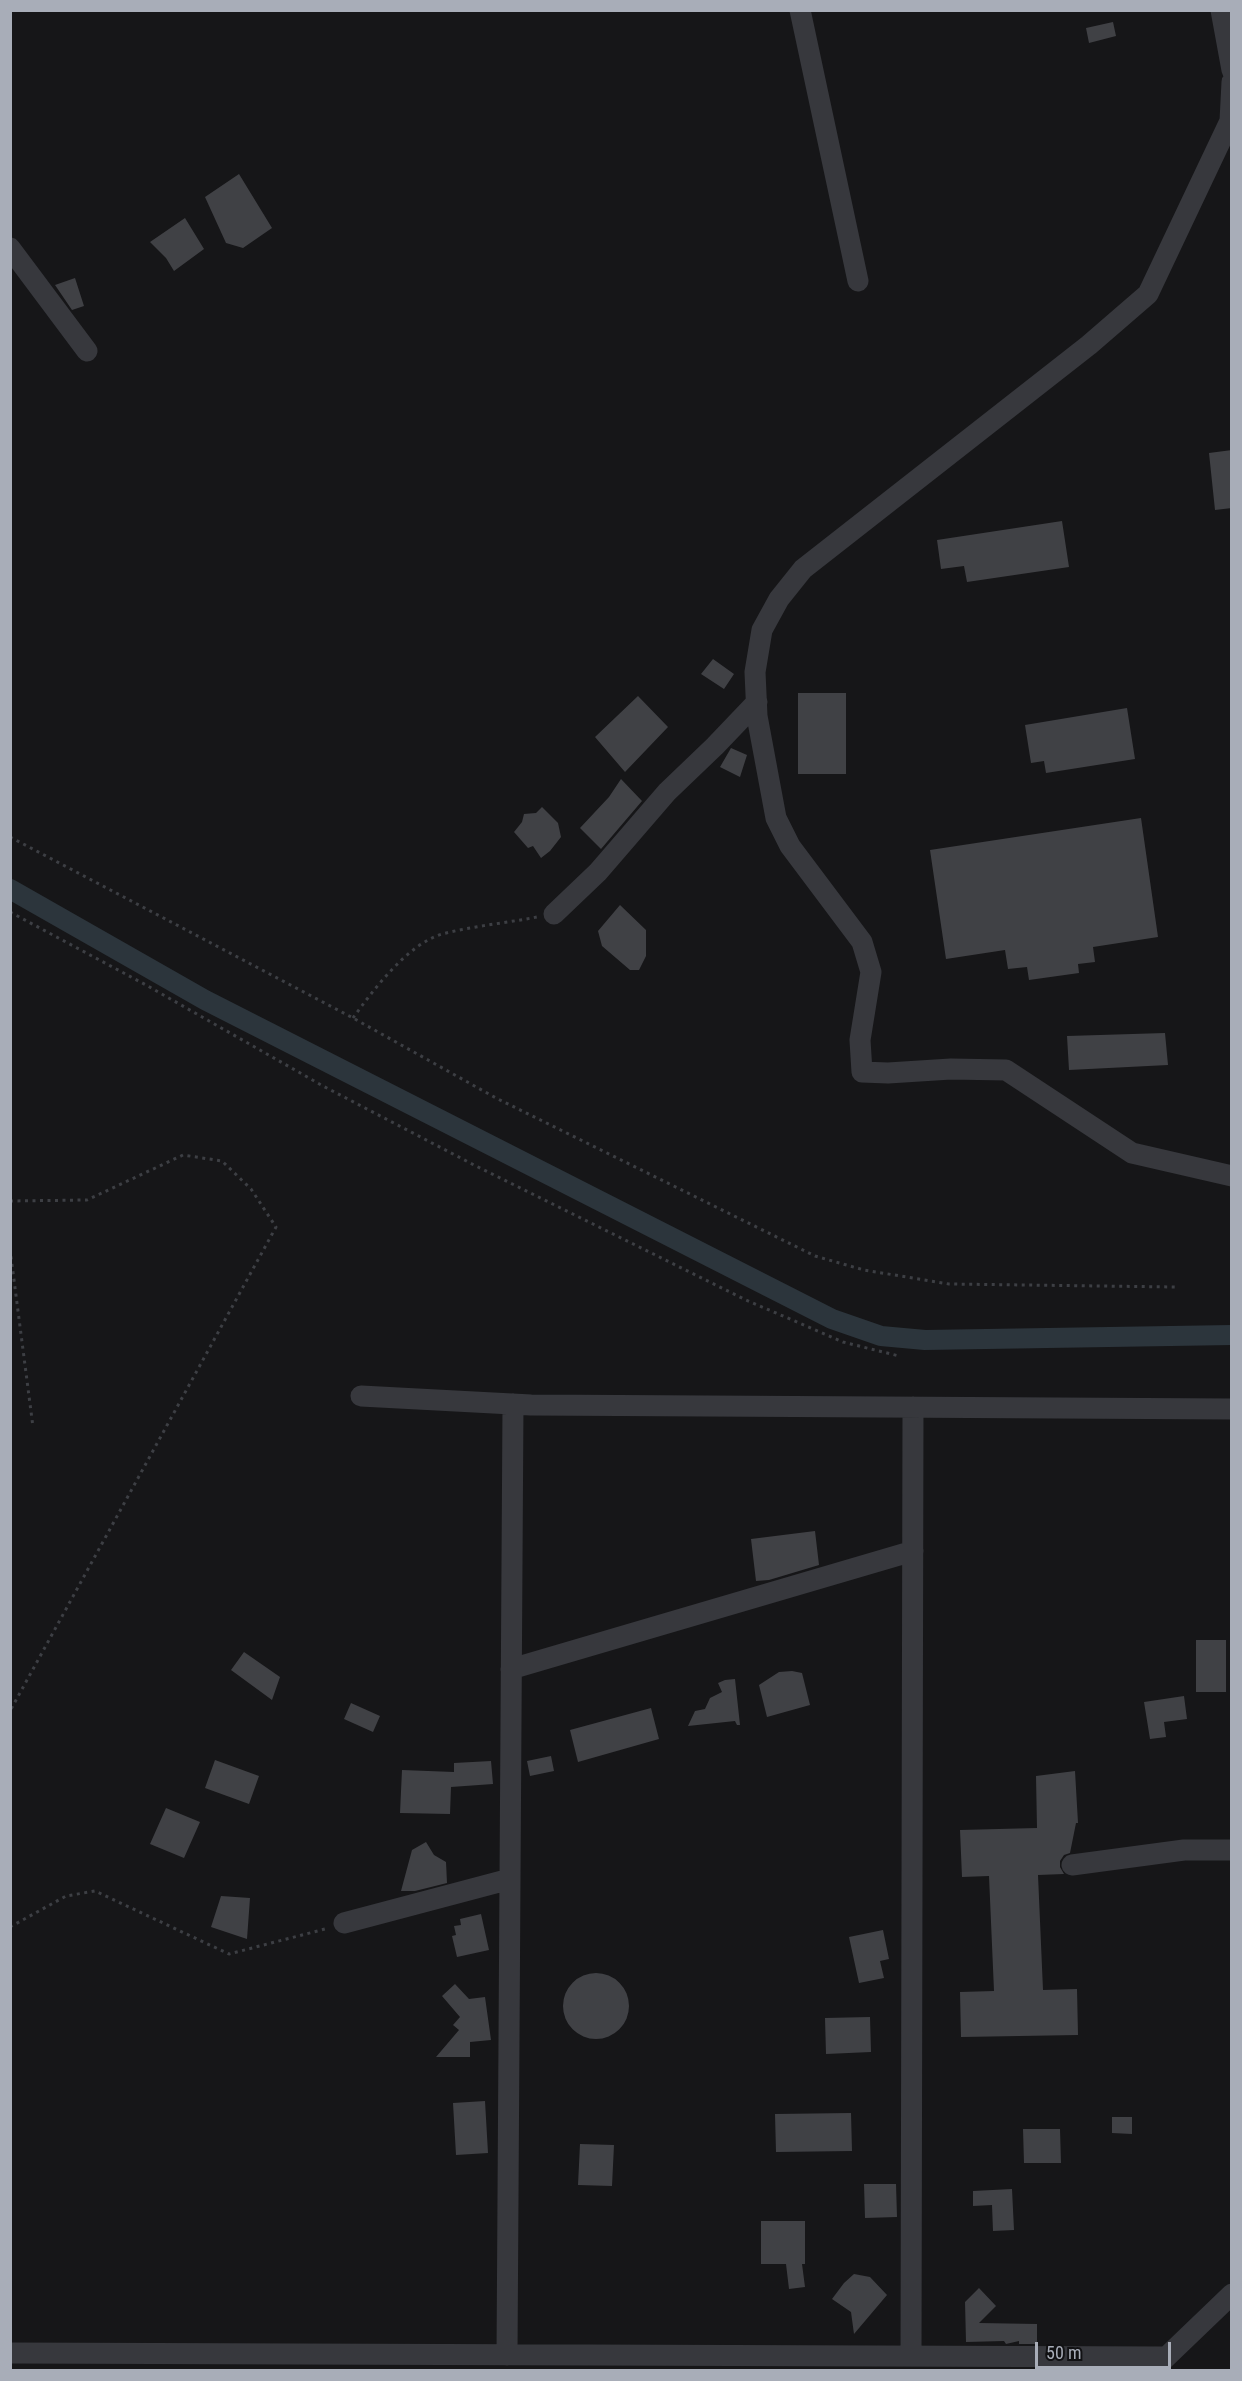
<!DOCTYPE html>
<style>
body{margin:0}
#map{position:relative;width:1242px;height:2381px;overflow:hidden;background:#161618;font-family:"Roboto Condensed",sans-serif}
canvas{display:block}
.frame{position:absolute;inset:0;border:12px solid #a8adb8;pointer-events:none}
.scale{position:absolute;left:1035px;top:2342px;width:136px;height:27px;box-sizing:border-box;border:3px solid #a8adb8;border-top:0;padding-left:8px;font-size:18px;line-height:21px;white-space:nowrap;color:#a8adb8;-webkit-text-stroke:4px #111113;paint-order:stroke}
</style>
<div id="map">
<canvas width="1242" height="2381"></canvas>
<div class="frame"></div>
<div class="scale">50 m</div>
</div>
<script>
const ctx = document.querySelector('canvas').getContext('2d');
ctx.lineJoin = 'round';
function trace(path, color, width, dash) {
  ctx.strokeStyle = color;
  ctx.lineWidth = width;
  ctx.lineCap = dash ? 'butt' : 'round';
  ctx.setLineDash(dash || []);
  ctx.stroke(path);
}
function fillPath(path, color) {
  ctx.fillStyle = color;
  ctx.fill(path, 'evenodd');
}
trace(new Path2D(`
 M10 889 205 1000 832 1319 881 1336 925 1340 1232 1335`), '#2c353c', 20);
fillPath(new Path2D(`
 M1113 22 1116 36 1089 43 1086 28Z
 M239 174 272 228 243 248 226 243 205 197Z
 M185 218 204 249 174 271 166 258 150 242Z
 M75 278 84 306 72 310 55 285Z
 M1232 450V508L1215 510 1209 453Z
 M1062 521 1069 567 967 582 964 566 941 569 937 540Z
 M713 659 734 674 724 689 701 674Z
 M798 693H846V774H798Z
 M638 696 668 727 625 772 595 737Z
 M1127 708 1135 759 1046 773 1044 761 1031 763 1025 725Z
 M731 748 747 755 740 777 720 767Z
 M621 779 642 801 601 849 580 828 609 797Z
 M542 807 558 823 561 837 550 851 541 858 533 846 528 848 514 832 522 822 524 814 536 813Z
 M1141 818 1158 937 1093 947 1095 962 1078 964 1079 973 1029 980 1027 967 1008 969 1005 950 946 959 930 850Z
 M620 905 646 930V956L639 970H630L602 946 598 931Z
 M1165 1033 1168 1065 1069 1070 1067 1036Z
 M815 1531 819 1565 769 1580 756 1581 751 1539Z
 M1196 1640H1226V1692H1196Z
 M244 1652 280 1677 272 1700 231 1670Z
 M792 1671 802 1673 810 1705 767 1717 759 1685 779 1672Z
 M735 1679 740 1725H737L735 1721 688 1726 695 1711 705 1709 710 1698 722 1692 718 1683 725 1680Z
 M1184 1696 1187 1719 1164 1722 1166 1737 1150 1739 1144 1702Z
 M351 1703 380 1716 373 1732 344 1719Z
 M651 1708 659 1739 578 1762 570 1730Z
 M551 1756 554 1771 530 1776 527 1761Z
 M215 1760 259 1776 249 1804 205 1788Z
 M491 1761 493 1784 451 1787 450 1814 400 1813 402 1770 454 1772V1763Z
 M1075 1771 1078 1823H1076L1070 1853 1064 1855 1060 1861V1867L1064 1874 1038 1875 1043 1990 1077 1989 1078 2035 961 2037 960 1992 994 1991 989 1876 962 1877 960 1830 1037 1828 1036 1776Z
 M166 1808 200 1822 184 1858 150 1844Z
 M426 1842 434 1855 446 1862 447 1883 415 1891H401L412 1850Z
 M221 1896 250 1898 247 1939 211 1927Z
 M481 1914 489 1950 457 1957 452 1936 456 1935 454 1926 461 1925 460 1919Z
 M883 1930 889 1959 880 1961 884 1978 859 1983 849 1937Z
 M563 2006a33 33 0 1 1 66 0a33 33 0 1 1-66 0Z
 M455 1984 469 1999 485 1997 491 2040 470 2042V2057H436L459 2030 453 2025 460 2017 442 1996Z
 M870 2017 871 2052 826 2054 825 2018Z
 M485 2101 488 2153 456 2155 453 2103Z
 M851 2113 852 2151 776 2152 775 2114Z
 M1112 2117H1132V2134L1112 2133Z
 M1023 2129H1060L1061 2163H1024Z
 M580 2144 614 2145 612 2186 578 2185Z
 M864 2184H896L897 2217 865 2218Z
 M1012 2189 1014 2230 993 2231 992 2205 973 2206V2191Z
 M761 2221H805V2264H802L805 2287 789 2289 786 2264H761Z
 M854 2274 870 2277 887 2295 854 2334 851 2312 832 2299 844 2283Z
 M979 2288 996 2306 979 2323 1037 2324V2344H1019V2341L1006 2344 1004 2341 966 2342 965 2302Z`), '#404145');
trace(new Path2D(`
 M10 837 353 1018 496 1098 815 1256 864 1270 949 1284 1176 1287
 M10 912 146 985 323 1086 476 1166 746 1300 843 1342 899 1356
 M353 1018C373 990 408 944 442 934 473 926 506 923 537 917
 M10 1201 87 1200 183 1155 222 1161 251 1189 276 1227 10 1711
 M10 1249 33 1427
 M10 1927 66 1896 95 1891 229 1954 325 1929`), '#3d3f44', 3, [3, 4.5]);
trace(new Path2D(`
 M800 10 858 281
 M1221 10 1232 70
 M1232 82 1230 121 1148 294 1089 345 803 569 779 599 762 630 755 672 757 716 776 818 790 846 862 942 871 972 860 1040 862 1072 888 1073 951 1069 1006 1070 1132 1153 1232 1176
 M10 248 87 351
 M554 914 598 872 667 792 715 746 757 702
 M361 1396 531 1405 1232 1409
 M511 1669 913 1551
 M1072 1865 1184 1850H1232
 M344 1923 510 1879
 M10 2353 1166 2357
 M507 2355 513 1404
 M911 2356 913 1407
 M1157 2366 1232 2294`), '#37383d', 21);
</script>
